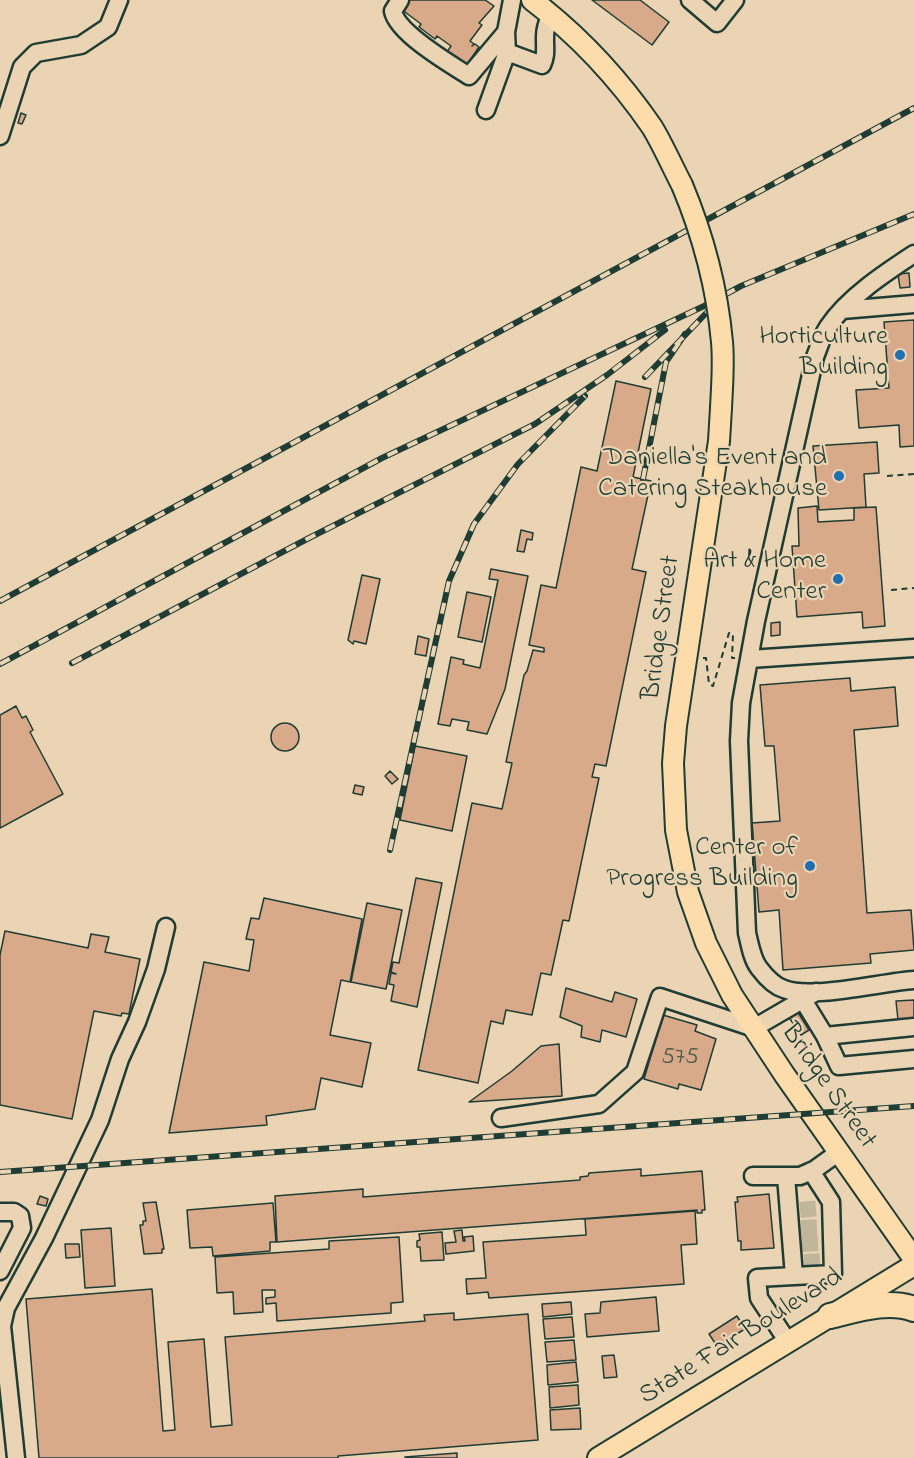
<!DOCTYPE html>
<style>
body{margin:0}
canvas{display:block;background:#ead4b3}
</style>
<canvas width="914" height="1458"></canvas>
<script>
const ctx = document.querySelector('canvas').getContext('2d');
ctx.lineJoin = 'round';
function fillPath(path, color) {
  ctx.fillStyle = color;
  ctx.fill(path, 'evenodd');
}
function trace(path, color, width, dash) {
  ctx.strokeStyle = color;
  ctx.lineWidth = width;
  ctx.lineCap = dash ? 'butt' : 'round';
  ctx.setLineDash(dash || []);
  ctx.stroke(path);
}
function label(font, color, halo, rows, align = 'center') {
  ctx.font = font + ' "Indie Flower",sans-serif';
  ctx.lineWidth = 4.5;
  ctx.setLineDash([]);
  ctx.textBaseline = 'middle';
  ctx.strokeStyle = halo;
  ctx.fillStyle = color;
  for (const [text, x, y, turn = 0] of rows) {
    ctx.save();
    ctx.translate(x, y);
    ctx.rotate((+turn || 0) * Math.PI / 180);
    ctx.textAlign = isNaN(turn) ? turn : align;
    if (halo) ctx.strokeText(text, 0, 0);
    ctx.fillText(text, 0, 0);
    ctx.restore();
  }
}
const building = new Path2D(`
 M405 0H485L494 6 479 23 482 25 470 41 474 44 472 46 475 44 479 47 466 66 447 52 451 46 437 36 435 39 419 27 421 24 401 9Z
 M592 0H640L669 22 652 45Z
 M21 113 26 115 22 124 18 123Z
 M909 273 910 287 900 288 898 274Z
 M914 320V446L900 447 899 425 859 428 856 390 889 388 884 322Z
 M616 381 651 389 633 477 651 481 632 569 646 572 606 766 595 764 592 777 599 778 569 921 563 920 551 975 541 973 532 1015 506 1010 503 1024 491 1021 478 1083 418 1070 472 803 502 809 512 763 506 762 524 675 527 671 533 650 544 652V648L529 645 541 585 556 588 581 467 597 471Z
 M877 442 879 473 864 474 866 507 819 510 813 446Z
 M817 506 818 522 854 520V508L876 507 885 626 863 628 862 612 797 617 792 546H799L798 508Z
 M521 530 533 533 532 540 527 539 524 552 517 551Z
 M491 569 528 576 505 689 487 734 467 730 469 722 452 719 450 726 438 724 451 657 464 660 463 664 480 668 498 580 489 579Z
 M362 575 380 579 366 644 354 641 353 644 348 640Z
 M467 592 491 597 482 642 458 637Z
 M780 622V635L771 636V623Z
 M418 636 429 639 426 656 415 654Z
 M850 678 851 691 895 687 898 726 854 730 867 913 911 910 914 950 870 954 871 963 783 970 779 910 759 912 752 823 780 821 774 746H765L760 685Z
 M16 706 22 718 26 716 33 730 30 732 63 794 0 828V715Z
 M271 737a14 14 0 1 1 28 0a14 14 0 1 1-28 0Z
 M415 746 467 756 452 831 400 820Z
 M390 771 398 779 392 784 385 776Z
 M355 785 364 787 362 795 353 793Z
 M416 878 442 883 417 1007 391 1001 394 985 389 984 391 973 396 974 391 972 393 962 399 963Z
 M264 898 362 919 350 982 341 980 330 1035 371 1043 362 1087 321 1078 315 1109 266 1116 267 1125 169 1133 204 962 249 971 254 940 246 939 251 918 259 919Z
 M367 903 402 910 386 989 351 982Z
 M5 931 88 948 91 934 109 937 105 952 140 959 129 1014 122 1013 121 1016 94 1011 72 1119 0 1105V955Z
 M566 988 612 1002 615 992 637 999 626 1037 602 1030 600 1042 581 1037 582 1026 560 1017Z
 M914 1000V1019L898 1020 896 1001Z
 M797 1011 809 1030 801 1035 788 1016Z
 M663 1015 697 1025 695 1031 716 1039 701 1090 679 1084 678 1089 644 1079Z
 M559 1044 562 1096 469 1102 512 1071 541 1046Z
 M641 1169V1176L702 1171 705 1210H702V1213H697V1210L277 1242 275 1196 363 1189V1197L580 1180V1177L588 1176 589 1173Z
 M769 1194 774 1248 741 1250V1241H738L735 1202H738L737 1197Z
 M40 1196 48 1199 46 1206 37 1204Z
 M156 1202 164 1249H162V1253L144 1254 140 1225H143V1221H146L143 1203Z
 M273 1203 276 1242H270V1251L213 1256 212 1247 190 1248 187 1210Z
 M695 1211 697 1244 681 1245 684 1284 489 1298 488 1292 467 1294 466 1279 486 1278 483 1242 586 1235 585 1219Z
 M111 1228 115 1286 85 1288 81 1230Z
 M462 1230 463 1241H465L464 1237 473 1236 474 1251 446 1254 445 1243 456 1242 454 1231Z
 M442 1232 444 1260 421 1261 420 1247H417V1241L420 1240 419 1234Z
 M399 1237 403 1302 391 1303V1313L277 1321 276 1303 266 1304V1298L275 1297V1290H262L263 1312 234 1314 233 1292 217 1293 215 1257 329 1249V1241Z
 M65 1244H79L80 1257 66 1258Z
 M152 1289 163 1431 175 1430 168 1342 204 1339 211 1427 232 1425 225 1337 425 1321 424 1315 454 1313V1320L528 1314 538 1440 338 1456V1458H39L26 1299Z
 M656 1297 659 1331 587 1337 585 1314 600 1313 601 1302Z
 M571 1302 572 1314 543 1317 542 1304Z
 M737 1316 745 1329 717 1346 709 1334Z
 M572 1317 574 1337 545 1339 543 1319Z
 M574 1340 576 1360 547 1362 545 1342Z
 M614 1355 617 1377 604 1378 602 1356Z
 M576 1362 578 1382 548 1385 547 1365Z
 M578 1385 579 1405 550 1408 549 1387Z
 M580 1408 581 1429 551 1430 550 1410Z
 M457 1453V1458H405V1457Z`);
fillPath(building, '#d9aa8a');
trace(building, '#1f3d34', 1.5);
trace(new Path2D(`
 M800 1210 821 1208
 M801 1228 823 1227
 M802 1244 824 1243
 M804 1262 825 1261`), '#c1b69a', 16, [16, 8]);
const minor = new Path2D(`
 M400 0 393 11C397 33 450 64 469 76L506 32
 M690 0 717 23 735 0
 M507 52 542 65C550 49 539 37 551 15
 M486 110 507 52 506 32 512 0
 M0 136 22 67 36 53 81 45 108 27 119 0
 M914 254C885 273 847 298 828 327 822 336 819 347 815 357L756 621 741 703 739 741 747 933C750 945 752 959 759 968 765 976 774 986 784 989 811 1000 882 982 914 980
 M842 310 914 304
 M750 659 914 648
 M803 1000 825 1036 839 1066 914 1059
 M825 1036 914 1027
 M501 1118 599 1104 635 1072 660 997 754 1028 816 992
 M753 1176H800L814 1170 839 1152
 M786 1176 794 1276 833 1274 831 1202 811 1171
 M0 1212H14L20 1216 22 1228 0 1271
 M788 1342 759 1298 757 1278 794 1276
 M16 1458 2 1326 6 1308 44 1238 100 1120 120 1059 137 1022 156 969 166 927`);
const major = new Path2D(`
 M532 0C578 35 619 79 652 127 663 145 672 166 682 185
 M721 408 719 441 676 726 673 763 676 830 688 892 706 943 732 995 784 1074 914 1259
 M598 1458 914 1265`);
const highway = new Path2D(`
 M830 1316C856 1310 887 1299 914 1309`);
trace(minor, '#1f3d34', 21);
trace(major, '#1f3d34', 24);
trace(highway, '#1f3d34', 28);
trace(new Path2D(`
 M887 476 914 474
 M891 590 914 588
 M703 658H706L709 684 713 686 729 633 733 634 732 658H735`), '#1f3d34', 2, [6, 4.5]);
trace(minor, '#ead4b3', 16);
trace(major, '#fddcac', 20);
trace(highway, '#fddcac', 24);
const rail = new Path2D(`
 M645 377 712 307
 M643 479 666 362 685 334
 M0 601 914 108
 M72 663 309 538 535 424 607 375 665 330
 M0 664 382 458 704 306 741 286 914 214
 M390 850 449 581 474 524 518 464 585 396
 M0 1172 914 1106`);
trace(rail, '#1f3d34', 6);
trace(rail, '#ead4b3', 4, [11]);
const majorBridge = new Path2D(`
 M682 185C703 235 717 287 722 342 724 364 722 386 721 408`);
trace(majorBridge, '#1f3d34', 24, []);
trace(majorBridge, '#fddcac', 20);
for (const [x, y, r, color] of [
 [900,355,6,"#1f6fb2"],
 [839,476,6,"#1f6fb2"],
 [838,579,6,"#1f6fb2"],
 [810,866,6,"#1f6fb2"]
]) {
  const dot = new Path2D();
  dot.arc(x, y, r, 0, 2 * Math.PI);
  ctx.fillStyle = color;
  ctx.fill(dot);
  trace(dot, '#ead4b3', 2);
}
label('24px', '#4e584a', null, [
 ["575",680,1059]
]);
label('27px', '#1f3d34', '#ead4b3', [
 ["Horticulture",888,339],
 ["Building",888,370],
 ["Daniella's Event and",827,460],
 ["Catering Steakhouse",827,491],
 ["Art & Home",826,563],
 ["Center",826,594],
 ["Center of",798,850],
 ["Progress Building",798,881]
], 'right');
label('27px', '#1f3d34', '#ead4b3', [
 ["Bridge Street",663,628,-82],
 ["Bridge Street",827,1087,55],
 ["State Fair Boulevard",742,1338,-32]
]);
</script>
